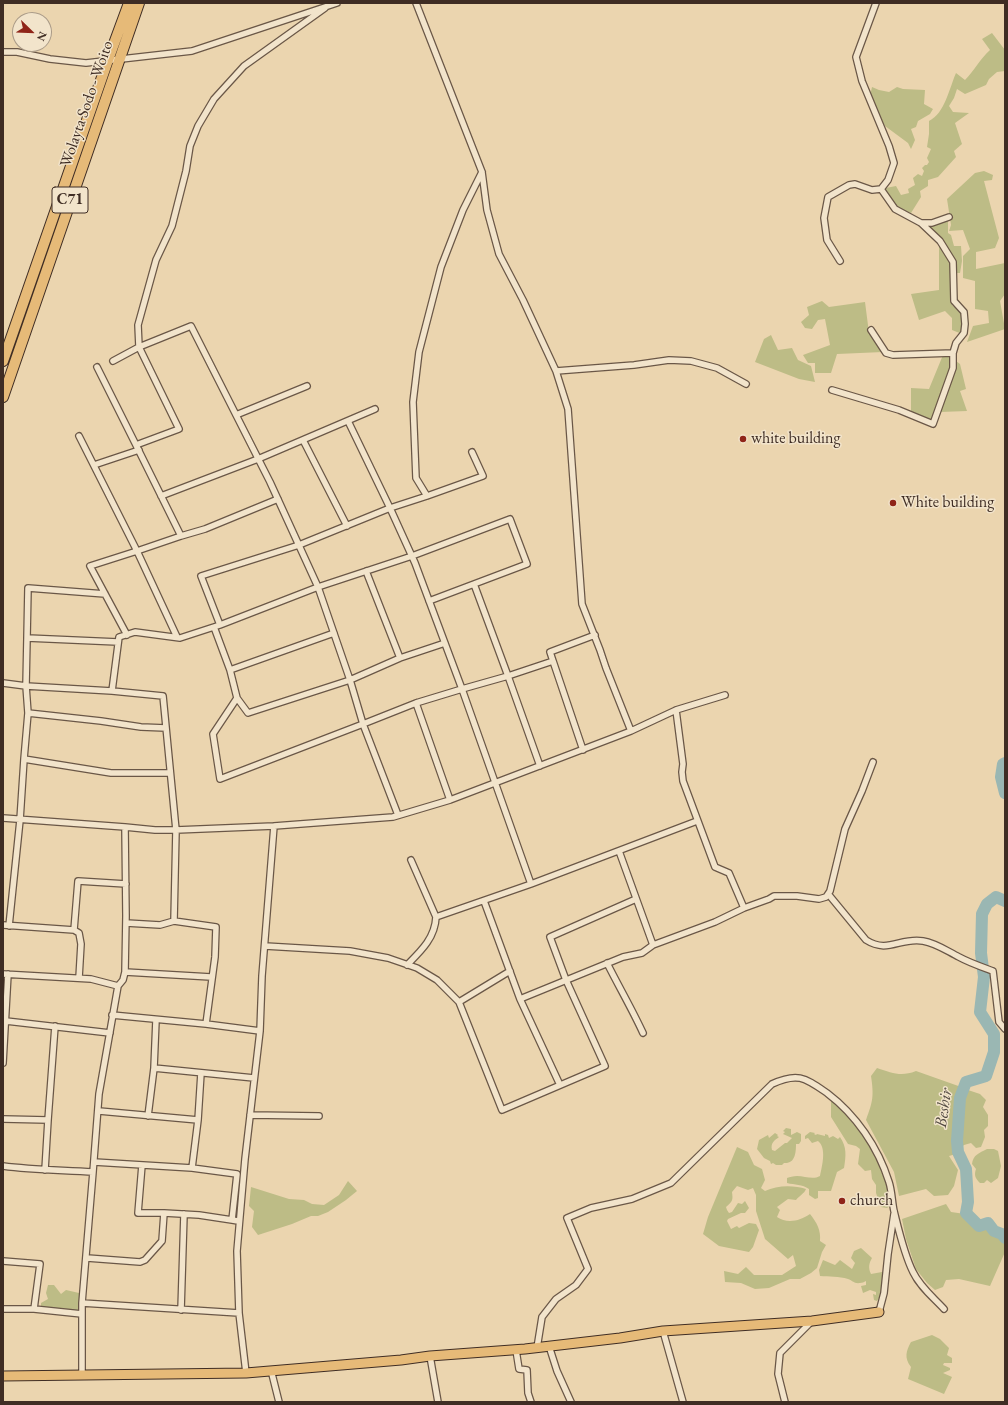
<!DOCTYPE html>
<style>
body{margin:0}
#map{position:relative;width:1008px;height:1405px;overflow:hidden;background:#ebd5af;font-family:"EB Garamond",serif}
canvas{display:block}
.frame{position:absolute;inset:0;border:4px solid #3f2d24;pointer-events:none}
.north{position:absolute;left:12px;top:12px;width:40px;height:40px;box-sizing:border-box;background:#f2e4cb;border:1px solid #aa9b88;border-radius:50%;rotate:113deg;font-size:11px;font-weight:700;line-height:16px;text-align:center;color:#3f2d24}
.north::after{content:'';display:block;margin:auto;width:14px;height:18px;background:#8f2418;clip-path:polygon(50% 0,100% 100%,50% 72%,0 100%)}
</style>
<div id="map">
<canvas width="1008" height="1405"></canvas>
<div class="frame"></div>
<div class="north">N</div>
</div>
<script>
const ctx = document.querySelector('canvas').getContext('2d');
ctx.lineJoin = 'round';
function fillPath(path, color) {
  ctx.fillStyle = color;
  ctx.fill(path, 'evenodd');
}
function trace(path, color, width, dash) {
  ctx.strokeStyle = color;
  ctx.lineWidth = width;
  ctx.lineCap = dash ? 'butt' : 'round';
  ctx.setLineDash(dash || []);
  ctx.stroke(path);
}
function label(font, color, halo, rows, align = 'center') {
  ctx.font = font + ' "EB Garamond",serif';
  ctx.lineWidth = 3;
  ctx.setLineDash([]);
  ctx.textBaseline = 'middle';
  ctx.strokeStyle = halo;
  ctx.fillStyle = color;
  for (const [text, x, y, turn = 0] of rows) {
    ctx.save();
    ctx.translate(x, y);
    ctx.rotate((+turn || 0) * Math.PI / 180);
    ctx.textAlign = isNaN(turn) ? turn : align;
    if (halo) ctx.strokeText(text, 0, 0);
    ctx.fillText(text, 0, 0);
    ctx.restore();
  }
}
fillPath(new Path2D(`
 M992 33 1005 50V71L997 72 989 79 986 85 965 94 957 89 954 98 949 106 953 112 969 113 955 123 962 144 954 151 956 157 938 177 928 180V186L920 191 921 197 911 213 896 207 884 193 886 188 896 186 901 195 909 193 908 189 915 185 913 178 918 174 922 176 924 171 922 168 925 165H927L929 162 927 158 931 149 927 147 929 134V121C945 113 949 89 956 73L965 80C974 71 980 59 990 50L982 39Z
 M872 87 879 90 889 92 897 87 903 89 925 90 924 104 933 109 930 114 918 121 916 127 911 129 915 140 911 149 908 143 885 126 870 96Z
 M984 171 993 175 992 180 984 181 999 238 995 248 976 252V269L1005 263V294L1000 301 1005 329 967 342 973 326 989 323 988 311 975 309V281L963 278V256L970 249 963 230 949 231 951 225 947 199 975 173Z
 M948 219V233L951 235 954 246H961L962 261 960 273H956L953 258 925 225Z
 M939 243 951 264 952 305 962 314 963 327 962 334 952 330V318L945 311 919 320 911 294 939 290Z
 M822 301 829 307 865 302 869 333 883 352 837 354 831 373H815V363H808L803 355 830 345 825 319 818 320 812 329 805 328 801 322 809 315 807 307Z
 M771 335 778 350 792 348 798 360 811 366 815 382 799 379 755 362 764 339Z
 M943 355H951L952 367 933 422 911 413V388L929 389Z
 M956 361 960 364 966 389 960 391 967 411 940 412 955 369Z
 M877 1068C892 1073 901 1077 916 1071L964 1088 958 1098 956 1154 949 1156 958 1170 954 1186 948 1195 934 1196 926 1189 899 1196 894 1172 866 1120C873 1101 874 1096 871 1076Z
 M965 1089 980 1094 986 1100 983 1107 988 1115V1126L984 1130 985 1137 981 1147 976 1148 971 1143 964 1145 959 1149C956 1136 959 1101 965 1089Z
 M831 1100 837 1103 843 1109 869 1141 885 1174 893 1204 887 1208 881 1207 876 1193V1185L872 1179 871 1170 865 1171 858 1164 860 1149 856 1146 848 1144 831 1117Z
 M786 1128 791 1129V1135L797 1132 801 1134V1141L799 1144H796C796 1153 795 1164 784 1163L782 1165H776L773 1163 771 1164 770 1161 764 1158 757 1149 759 1140 768 1135 769 1138 775 1133 778 1135 777 1136 779 1137C775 1140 770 1143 772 1150L775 1151 785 1143H787L792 1138 783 1134 785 1132 783 1131Z
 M810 1132 815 1133 814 1134 816 1135 817 1134 825 1136V1134L828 1135 829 1138 833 1136 838 1139 840 1137C847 1147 846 1156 844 1168L837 1172 831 1191H818V1198L815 1199 809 1195V1189C802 1184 795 1185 787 1183V1178C790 1177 793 1176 797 1176 805 1176 813 1180 820 1176 822 1166 827 1148 818 1141L812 1143 808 1138 805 1139V1136Z
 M737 1147 748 1152 754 1165 762 1169 765 1180 761 1188 765 1191C777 1185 794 1185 806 1189 804 1194 800 1195 796 1200L788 1199 777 1207 780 1210 777 1217C787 1224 800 1221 810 1214 817 1223 821 1230 820 1241L826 1245 822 1252 817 1268 811 1273 800 1279H790L769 1288 755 1289 741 1283 725 1282 724 1271 738 1274 746 1267 754 1275H782L796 1266 793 1255 788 1259 765 1239 756 1211V1195L753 1188 748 1190 737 1186 732 1192C733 1200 733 1201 726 1207L727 1210 729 1213 732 1212 738 1203 742 1204 745 1201 749 1208 745 1213H741L728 1219 727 1221 731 1229 737 1226 739 1228 749 1223 756 1224 759 1230 753 1247 749 1252 719 1246 703 1234 708 1217Z
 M987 1149H994L998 1151 1001 1166 998 1178 991 1183 987 1180 984 1183H980C975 1178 974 1175 976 1169L972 1164C973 1155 979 1153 987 1149Z
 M348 1181 357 1191 346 1200 328 1212 318 1216H311L292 1224 258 1235 252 1227 254 1211 249 1206 251 1187 289 1199 304 1200 312 1204 324 1205 339 1195Z
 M946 1204 951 1212 965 1214 979 1227 988 1225 993 1231 1005 1239V1252L990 1286 959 1279 946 1280 943 1287 935 1290 927 1283 916 1269 906 1239 902 1219Z
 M861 1248 872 1258C869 1263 868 1268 871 1274L882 1272 884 1275 881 1295 877 1301 874 1300 873 1294 876 1295V1292L870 1290 863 1293 861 1286 866 1285V1281C864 1282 862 1283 860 1283 854 1284 852 1280 848 1279 839 1276 829 1277 820 1276L819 1270 823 1260 835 1265 840 1260 852 1269 855 1263 851 1258 854 1251Z
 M48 1285H54L61 1294 66 1290 79 1293 83 1297 82 1311 41 1309V1303L48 1299 46 1293Z
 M932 1335 940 1339 949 1348 947 1355 952 1358V1363H944L943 1365 950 1368V1370L943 1373 952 1377 944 1394 908 1379 911 1367C904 1358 906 1351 911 1342Z`), '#bdbc86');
trace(new Path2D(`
 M1005 763 1003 764 1001 777 1005 793
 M1005 901 996 897 987 904 982 914 981 953 984 977 980 1012 994 1034V1052L986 1076 966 1082 960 1098 957 1141 958 1152 966 1169 968 1202 966 1213 979 1226 988 1223 994 1231 1002 1234 1005 1238`), '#9ab7b3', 12);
const street = new Path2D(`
 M416 3 482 172 487 210 499 254 523 300 556 371 568 409 582 604 600 650 606 668 631 731 676 710 725 695
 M3 52H17L50 59 86 63 192 51 337 3
 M482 172 463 210 441 267 419 352 413 402 416 478 427 496 390 508 415 563 462 689 416 703 450 800 631 731
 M921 223H932L949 217
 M840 261 827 240 824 218 828 197 849 185 855 184 872 190 881 189
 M871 330 886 353 893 355 953 353
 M113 361 139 347 138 325 156 260 172 226 186 171 190 146 198 126 214 99 244 66 325 8
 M97 367 136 445
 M556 371 634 365 669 360 691 361 717 368 746 384
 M832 390 899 410 933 424 953 368V353L956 343 964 333 965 324 964 312 954 301 953 262 940 241 921 223 895 209 881 189 888 180 894 163 889 146 862 81 856 57 876 3
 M236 415 307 386
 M348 421 390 508 299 545 201 576 220 625 318 587 412 556 510 519 527 564 429 601
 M79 436 137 551 177 637
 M303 440 347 526
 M94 465 139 450
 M161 496 258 459 375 409
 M427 496 483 476 472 452
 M181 536 205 529 278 499
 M366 571 400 658 445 643
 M474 584 508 676 462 689 531 884
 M105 594 28 588 27 638 118 642
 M220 625 180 638 135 632 119 637 112 691 163 696 176 830 274 826
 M214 627 230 670
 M334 633 230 670 237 698 213 734 220 779 363 724 398 815
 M127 635 90 566 137 551 181 536 136 445 179 429 139 347 191 326 270 482 318 587 350 680 363 724 416 703
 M27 638 26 686 112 691
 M553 661 583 750
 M3 683 26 686 28 713 101 721 141 727 166 728
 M237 698 248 713 350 680 400 658
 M676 710 683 764 682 772 683 781 715 867 729 873 744 908
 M28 713 24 759 111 773H170
 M540 766 508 676 553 661 550 652 595 635
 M3 818 125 827 126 916 125 972 123 980 118 986
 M125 827 155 830H176L174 921 216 927 215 957 206 1024
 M619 851 653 945
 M829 895 866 940C888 954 900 937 923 941 936 943 947 951 959 957 970 963 982 967 993 971L999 1022 1005 1029
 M484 901 520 999 623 957 642 953 653 945 715 922 744 908 769 899 774 896H797L819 899 826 897 830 891 845 829 862 791 873 762
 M436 917 531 884 697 821
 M126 923 160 925 174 921
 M3 925 74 930 79 933 81 944 79 978
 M9 926 20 820 24 759
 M74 930 78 881 126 884
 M265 946 350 951 388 958 417 968 437 980 459 1002 510 971
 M607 963C619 987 632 1009 643 1033
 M407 965C421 951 435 938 436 917L411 860
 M125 972 211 977
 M3 974 91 979 118 986 99 1094 93 1172C63 1170 33 1170 3 1166
 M520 999 560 1085
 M459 1002 502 1110 605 1066 566 980 550 937 636 899
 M112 1015 206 1024 260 1031
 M6 1021 110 1033
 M3 1063 8 974
 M154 1068 254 1078
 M99 1111 198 1120 192 1168 237 1174 232 1220 238 1221
 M250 1115 319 1116
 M148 1116 154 1068 156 1020
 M3 1119 48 1120 55 1026
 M198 1120 201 1073
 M94 1162 192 1168
 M142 1165 138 1213H164
 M45 1170 48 1120
 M87 1258 140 1262 145 1260 162 1241 164 1213 199 1215 232 1220
 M3 1261 40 1264 34 1309
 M82 1303 239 1313
 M3 1309H34L82 1314
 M181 1310 184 1214
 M879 1312 884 1293 888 1254 894 1214
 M663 1331 683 1402
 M549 1346 557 1371 571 1402
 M537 1348 542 1317 556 1299 576 1285 588 1269 567 1218 591 1208 632 1199 671 1183 772 1084C798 1072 805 1078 827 1093 856 1115 878 1147 889 1182 892 1191 892 1202 894 1211 899 1231 904 1254 913 1272 920 1287 934 1298 944 1309
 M516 1350 519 1369 527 1370 528 1393 531 1402
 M430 1356 438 1402
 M271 1370 279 1402
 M246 1373 239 1313 237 1251 245 1159 260 1031 262 976 274 826 393 817 450 800
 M82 1376V1303L93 1172
 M785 1402 778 1374 780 1353 812 1321`);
const primary = new Path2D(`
 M3 1376 246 1373 401 1360 430 1356 525 1349 620 1338 663 1331 812 1321 879 1312`);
const highway = new Path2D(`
 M3 361 108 60 129 3
 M3 397 139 3`);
trace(street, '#6a5747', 8);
trace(primary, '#3f2d24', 11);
trace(highway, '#3f2d24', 12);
trace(street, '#f2e4cb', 5.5);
trace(primary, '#e6ba78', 9);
trace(highway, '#e6ba78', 10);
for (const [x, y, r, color] of [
 [743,439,4,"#8f2418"],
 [893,503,4,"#8f2418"],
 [842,1201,4,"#8f2418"]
]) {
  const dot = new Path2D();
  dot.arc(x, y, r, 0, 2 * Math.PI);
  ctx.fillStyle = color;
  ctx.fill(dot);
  trace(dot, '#f2e4cb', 1.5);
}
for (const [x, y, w] of [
 [70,200,36]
]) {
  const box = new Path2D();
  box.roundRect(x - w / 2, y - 13, w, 26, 3);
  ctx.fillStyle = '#f2e4cb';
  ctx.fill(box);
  trace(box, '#3f2d24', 1);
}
label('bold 15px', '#3f2d24', null, [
 ["C71",70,200]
]);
label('16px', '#3f2d24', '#f2e4cb', [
 ["Wolayta Sodo - Woito",87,104,-71]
]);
label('16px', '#3f2d24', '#f2e4cb', [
 ["white building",751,439],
 ["White building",901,503],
 ["church",850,1201]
], 'left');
label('italic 17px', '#514941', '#f2e4cb', [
 ["Beshir",944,1108,-82]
]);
</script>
